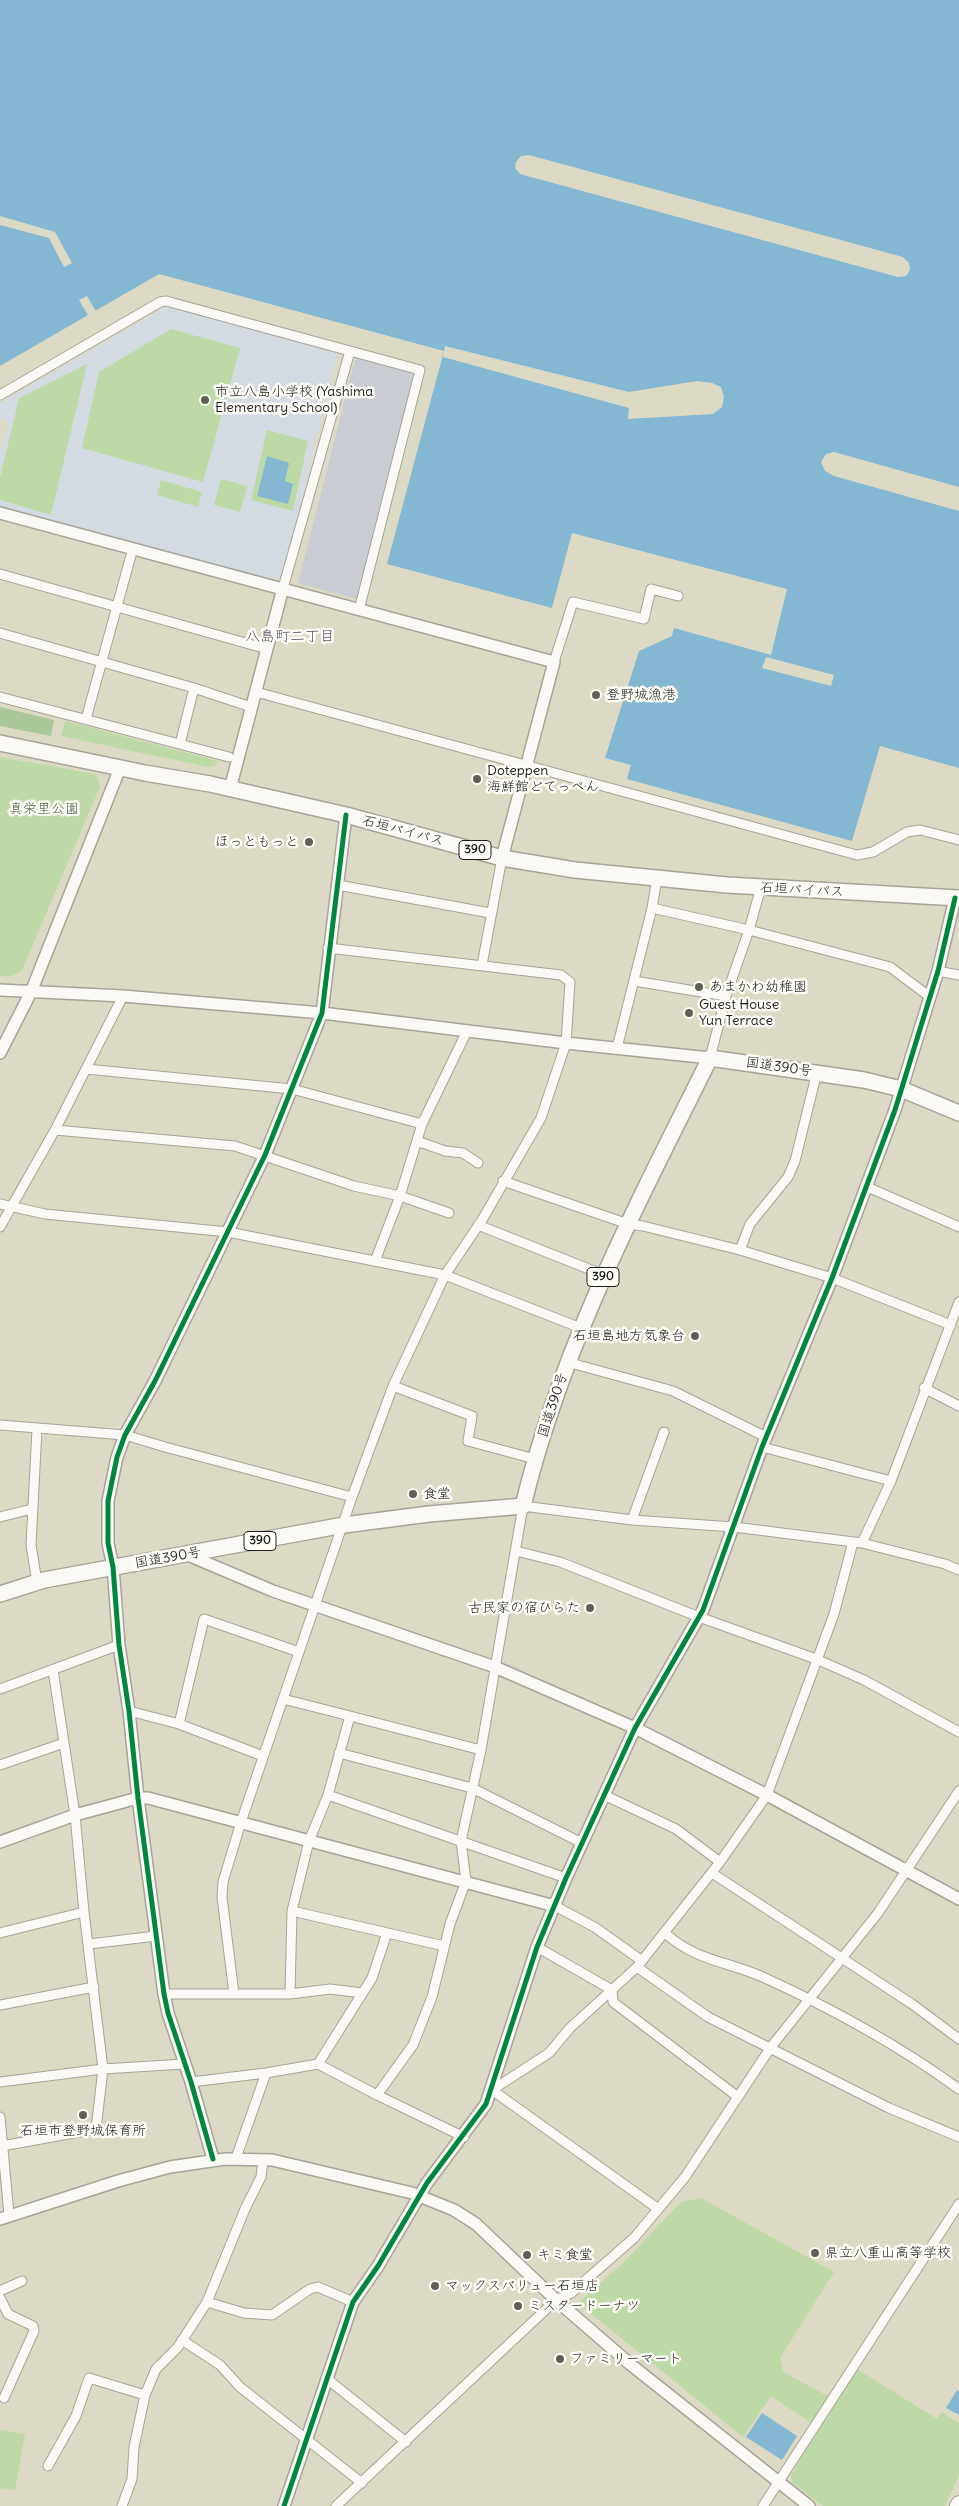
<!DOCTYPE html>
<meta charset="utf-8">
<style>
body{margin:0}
canvas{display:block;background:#dcd9c5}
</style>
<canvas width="959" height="2506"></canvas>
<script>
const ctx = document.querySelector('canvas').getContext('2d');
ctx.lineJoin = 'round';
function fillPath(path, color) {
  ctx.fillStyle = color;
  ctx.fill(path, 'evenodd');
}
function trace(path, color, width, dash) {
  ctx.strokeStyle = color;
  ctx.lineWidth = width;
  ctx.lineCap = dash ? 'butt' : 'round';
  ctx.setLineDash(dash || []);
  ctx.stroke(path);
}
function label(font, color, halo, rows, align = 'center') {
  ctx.font = font + ' Delius,"Klee One",sans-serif';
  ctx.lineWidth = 5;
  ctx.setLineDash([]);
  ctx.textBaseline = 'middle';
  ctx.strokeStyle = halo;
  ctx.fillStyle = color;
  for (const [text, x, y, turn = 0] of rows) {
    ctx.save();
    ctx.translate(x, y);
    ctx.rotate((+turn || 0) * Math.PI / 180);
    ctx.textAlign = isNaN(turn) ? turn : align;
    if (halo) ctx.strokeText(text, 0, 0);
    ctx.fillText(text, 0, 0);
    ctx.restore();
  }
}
fillPath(new Path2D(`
 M169 305 338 352 283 575 275 580 0 506V456L8 421 0 418V403Z`), '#d4dae2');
fillPath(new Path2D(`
 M356 356 416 372 357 599 298 583Z`), '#c9cdd3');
fillPath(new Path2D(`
 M171 329 240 348 203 482 82 448 99 372Z
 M87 364 51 515 0 500V478L19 398Z
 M267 430 308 441 293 511 251 500Z
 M221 479 247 486 240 512 214 505Z
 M161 480 202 492 198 507 157 495Z
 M65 721 218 761 215 766 208 767 61 736Z
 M0 757 90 773 97 776 100 787 22 970C15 976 9 977 0 976Z
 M701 2198 834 2272 780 2358 783 2372 828 2396 811 2423 771 2396 743 2437 578 2303 622 2264 681 2202Z
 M857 2369 937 2419 942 2412 959 2423V2475L945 2506H823L792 2482 791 2475Z
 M0 2430 25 2434 15 2490 0 2488Z`), '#bddaa6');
fillPath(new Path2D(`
 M0 707 54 720 51 736 0 726Z`), '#aac89b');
fillPath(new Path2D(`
 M0 0H959V768L880 746 852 841 627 779 631 765 605 758 639 651 672 636 674 628 771 655 787 589 572 533 552 608 387 564 444 351 159 274 0 366Z
 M267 456 289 463 285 481 293 484 288 504 257 496Z
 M957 2390 959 2392V2415L946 2408Z
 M762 2413 797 2436 782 2460 746 2437Z`), '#84b8d2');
fillPath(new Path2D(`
 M529 155 903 257 909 263 910 270 906 276 898 277 520 174 515 168 516 162 521 156Z
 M0 216 55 232 72 263 64 267 49 238 0 225Z
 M87 296 97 313 89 317 79 300Z
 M445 346 629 392 697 381 712 383 721 387 724 397 722 407 713 414 628 419 629 408 443 357Z
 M834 452 959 487V511L834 476 825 471 821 462 826 454Z
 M766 657 834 675 831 686 762 668Z`), '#dcd9c5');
const minor = new Path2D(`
 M0 395 160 302 166 301 420 370 359 610
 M0 574 267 649
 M283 588 350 351
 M0 633 194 688 251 707
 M554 662 573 602 644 619 651 589 678 596
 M256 692 857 855 873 852 907 832 920 830 959 840
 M0 697 229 757
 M86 719 133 548
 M180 744 194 688
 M338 885 490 913
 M652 908 749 930 890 967 930 997
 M482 965 502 858
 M938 971 959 975
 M634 981 726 996
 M617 1048 652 908 657 878
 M710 1058 726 996 749 930 761 887
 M86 1069 292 1089 422 1124
 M55 1130 235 1146 354 1186 400 1196 449 1213
 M417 1141 445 1151 463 1153 478 1163
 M503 1181 628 1224 643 1226 740 1250 832 1278 951 1325
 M865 1186 959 1227
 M0 1204 45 1214 228 1232 445 1275 581 1328
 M478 1225 604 1275
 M0 1227 55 1130 123 996
 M740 1250 750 1224 788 1177 795 1161 817 1072
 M375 1261 400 1196 422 1124 467 1031
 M567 1362 673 1391 766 1437
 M393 1386 472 1416 468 1441 535 1459
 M924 1388 959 1406
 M0 1425 125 1435 165 1447 352 1497
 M762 1447 891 1481
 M0 1517 32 1509
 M632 1520 664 1432
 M862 1543 891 1481 959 1302
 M516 1551 560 1562 699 1617 816 1659 864 1680 959 1732
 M37 1582 31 1545 37 1429
 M0 1689 119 1645
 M283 1699 350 1716
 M129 1711 179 1724 263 1756
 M179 1724 204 1619 299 1652
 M339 1753 472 1788 582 1843
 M0 1765 64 1743
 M328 1795 566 1878
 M604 1795 676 1829 720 1862
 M712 1873 912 2004 959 2039
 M555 1906 596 1928 642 1961
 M292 1911 444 1946
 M0 1933 84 1912
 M665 1933C697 1962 728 1961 765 1978 833 2009 898 2045 959 2089
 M89 1944 156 1936
 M537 1947 612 1990 613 2002 738 2097
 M637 1967 708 2017 889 2108 959 2137
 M164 1994H290L330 1989 362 1993
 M234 1994 222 1897 223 1882 241 1822 352 1497 393 1386 445 1275 482 1220 541 1118 566 1043 570 982 561 975 328 948
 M290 1994 292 1911 309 1841 328 1795 350 1716 481 1750
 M0 2005 94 1987
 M318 2064 372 1978 387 1933
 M0 2082 103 2069 184 2064
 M191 2082 266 2073 318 2064 377 2095 464 2137
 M377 2095 413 2045 432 1997 450 1924 466 1881 461 1841 481 1750 523 1506 632 1520 734 1527 862 1543 945 1564 959 1570
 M0 2117 9 2215
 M2 2146 96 2129 103 2069 84 1912 75 1815 53 1670
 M236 2158 266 2073
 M657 2208 492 2090 549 2053 570 2028 637 1967 720 1862 767 1795 834 1614 853 1542
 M0 2291 22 2281
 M0 2298 8 2314 33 2326 34 2331 4 2398
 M207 2302 245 2209 261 2177 263 2160
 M182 2340 220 2365 240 2387 362 2483
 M326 2378 406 2442
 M48 2466 76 2416 89 2378 145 2395
 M122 2506 132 2479 134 2447 145 2395 156 2369 178 2347 207 2302 244 2313 272 2315 310 2289 318 2287 353 2302
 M336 2506 556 2300 571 2293 634 2238 685 2177 771 2047 878 1913 959 1791
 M763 2506 959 2204`);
const tertiary = new Path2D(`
 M0 513 554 662 502 858
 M230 789 283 588
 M0 990 123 996 322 1013 566 1043 710 1058
 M0 1053 31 992 120 768
 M188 1555 273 1591 495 1667 635 1728 767 1795 959 1899
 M0 1842 75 1815 138 1798H148L555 1906
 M213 2159 191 2082 168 2013 164 1994 138 1798 129 1711 119 1645 113 1567 108 1543V1501L117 1457 125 1435 155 1381 265 1155 322 1013 346 815
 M0 2219 118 2181 170 2167 225 2159 272 2160 412 2193 454 2210 476 2224 556 2300 630 2364 809 2506
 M284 2506 353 2302 378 2266 427 2183 486 2104 537 1947 566 1878 635 1728 703 1610 762 1447 832 1278 895 1110 938 971 955 898`);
const primary = new Path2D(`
 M957 2506 959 2503`);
const trunk = new Path2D(`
 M0 743 145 773 210 784 346 815 502 858 575 870 727 885 959 898
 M0 1594 44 1580 344 1525 429 1514 523 1506C562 1345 637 1205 710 1058L864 1080 901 1089 959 1113`);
trace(minor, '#a6a498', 11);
trace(tertiary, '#a6a498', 14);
trace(primary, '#a6a498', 16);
trace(trunk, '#a6a498', 18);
trace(minor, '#faf9f6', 9);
trace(tertiary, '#faf9f6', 11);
trace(primary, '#faf9f6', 14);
trace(trunk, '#faf9f6', 15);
trace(new Path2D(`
 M213 2159 191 2082 168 2013 164 1994 138 1798 129 1711 119 1645 113 1567 108 1543V1501L117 1457 125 1435 155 1381 265 1155 322 1013 346 815
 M284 2506 353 2302 378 2266 427 2183 486 2104 537 1947 566 1878 635 1728 703 1610 762 1447 832 1278 895 1110 938 971 955 898`), '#00873e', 5);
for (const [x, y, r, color] of [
 [205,400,5,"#5f5e57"],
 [596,695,5,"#5f5e57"],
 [477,779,5,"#5f5e57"],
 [309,842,5,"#5f5e57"],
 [699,987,5,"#5f5e57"],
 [689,1013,5,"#5f5e57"],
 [695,1336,5,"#5f5e57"],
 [413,1494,5,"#5f5e57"],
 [590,1608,5,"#5f5e57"],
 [83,2115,5,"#5f5e57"],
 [815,2253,5,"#5f5e57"],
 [527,2255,5,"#5f5e57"],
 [435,2286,5,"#5f5e57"],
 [518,2306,5,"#5f5e57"],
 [560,2359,5,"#5f5e57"]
]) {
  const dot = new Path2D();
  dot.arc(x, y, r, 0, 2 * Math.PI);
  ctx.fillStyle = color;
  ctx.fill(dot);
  trace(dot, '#fdfcf7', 2);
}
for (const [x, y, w] of [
 [475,850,32],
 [603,1277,32],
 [260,1541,32]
]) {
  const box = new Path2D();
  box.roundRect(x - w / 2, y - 9.5, w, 19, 4);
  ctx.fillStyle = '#fdfcf7';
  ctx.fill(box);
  trace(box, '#1c1c1c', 1);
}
label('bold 12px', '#1c1c1c', null, [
 ["390",475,850],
 ["390",603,1277],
 ["390",260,1541]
]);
label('14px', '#1c1c1c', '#fdfcf7', [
 ["市立八島小学校 (Yashima",215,392],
 ["Elementary School)",215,408],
 ["登野城漁港",606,695],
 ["Doteppen",487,771],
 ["海鮮館どてっぺん",487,787],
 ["ほっともっと",299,842,"right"],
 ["あまかわ幼稚園",709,987],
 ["Guest House",699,1005],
 ["Yun Terrace",699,1021],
 ["石垣島地方気象台",685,1336,"right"],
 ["食堂",423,1494],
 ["古民家の宿ひらた",580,1608,"right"],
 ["石垣市登野城保育所",83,2131,"center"],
 ["県立八重山高等学校",825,2253],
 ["キミ食堂",537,2255],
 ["マックスバリュー石垣店",445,2286],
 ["ミスタードーナツ",528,2306],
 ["ファミリーマート",570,2359]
], 'left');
label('14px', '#4b5f44', '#fdfcf7', [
 ["真栄里公園",44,809]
]);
label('14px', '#1c1c1c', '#fdfcf7', [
 ["石垣バイパス",403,831,15],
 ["石垣バイパス",802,890,3],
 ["国道390号",779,1067,8],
 ["国道390号",553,1405,-72],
 ["国道390号",168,1558,-10]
]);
label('15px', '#5a5363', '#fdfcf7', [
 ["八島町二丁目",290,637]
]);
</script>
